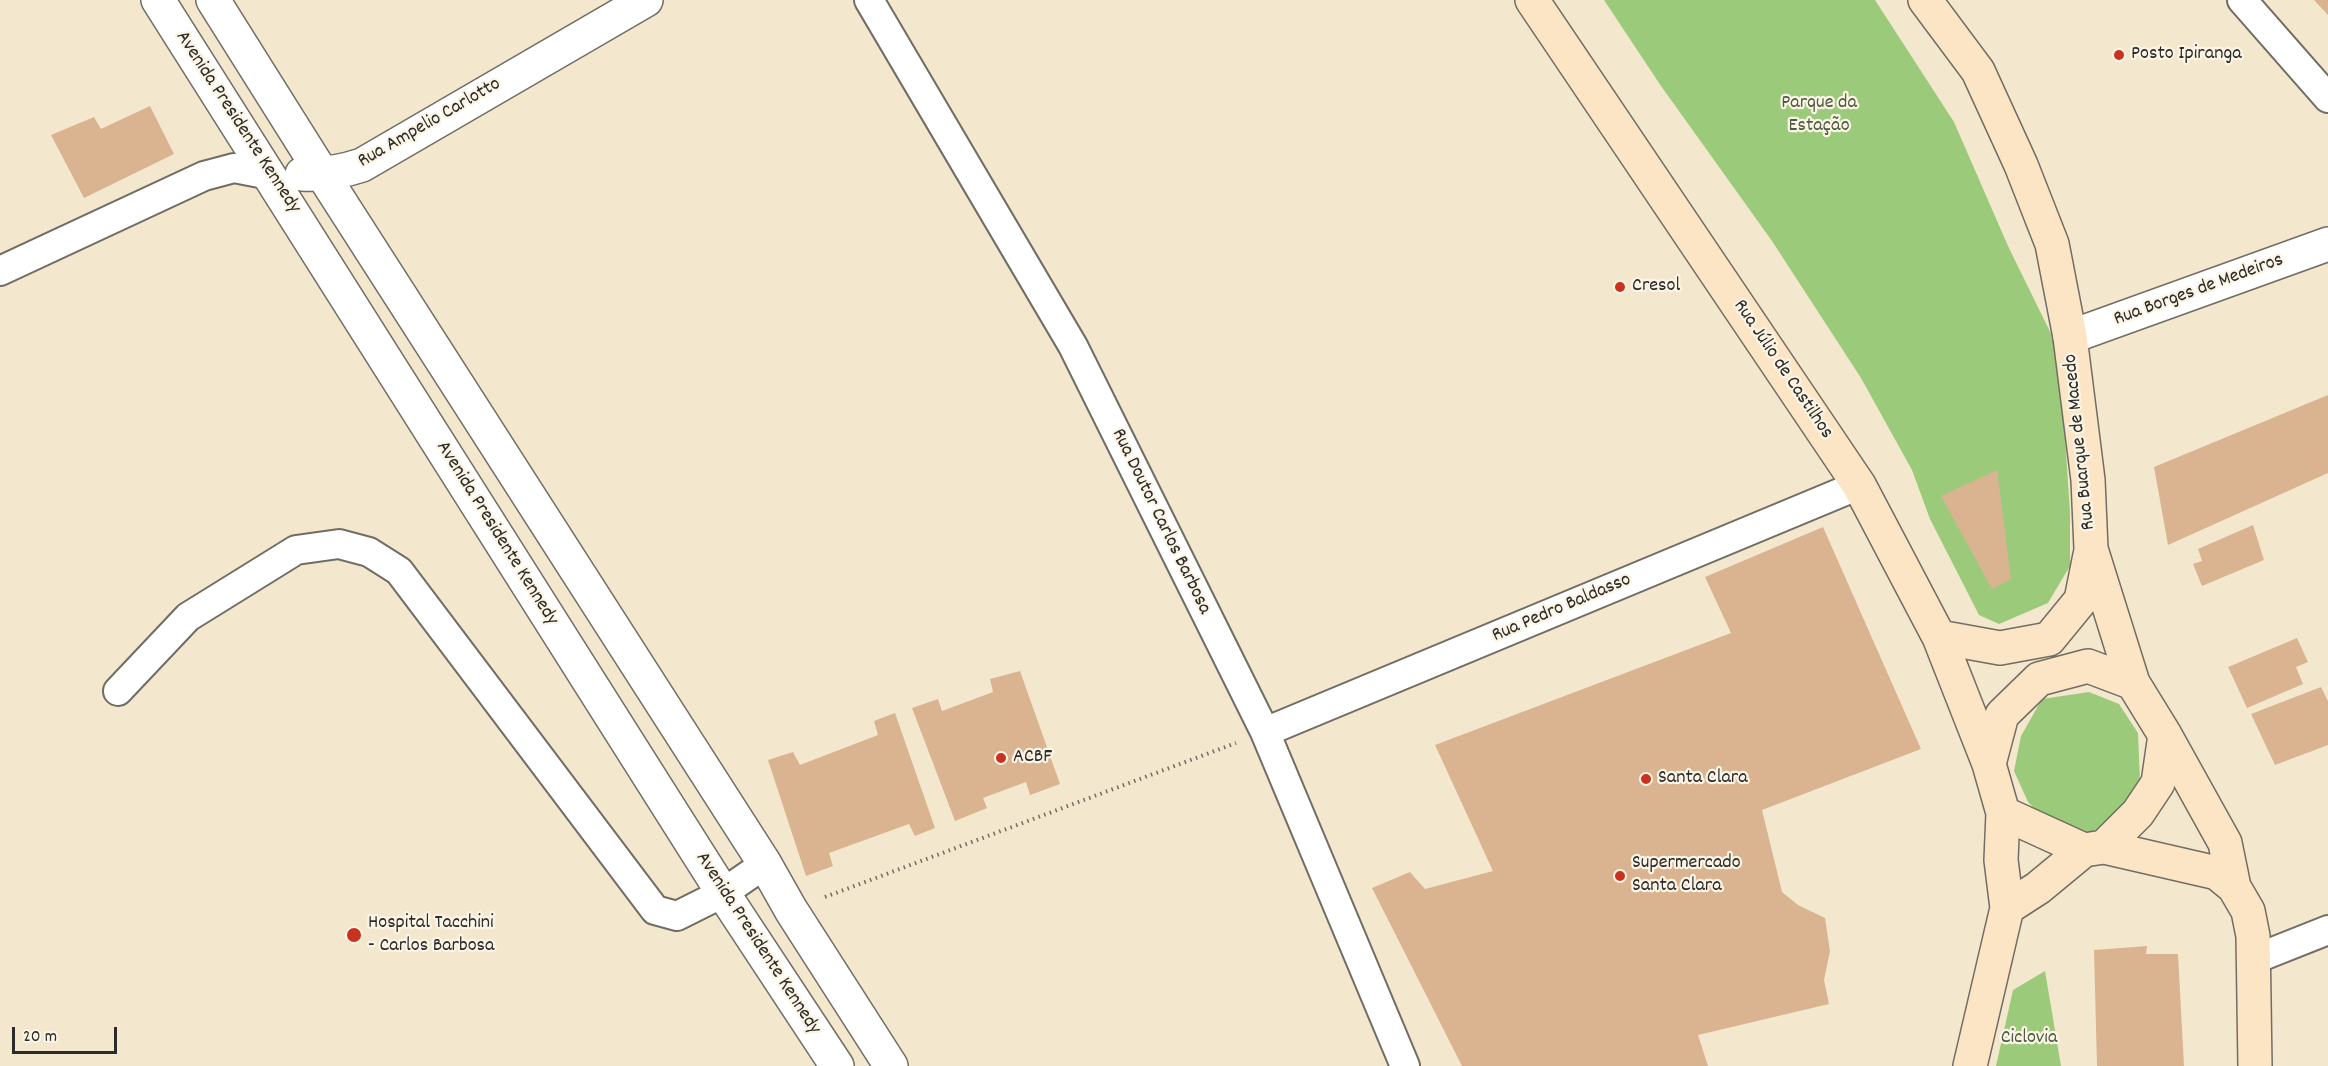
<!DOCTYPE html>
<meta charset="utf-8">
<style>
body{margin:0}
#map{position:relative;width:2328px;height:1066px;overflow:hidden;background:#f3e8cd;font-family:Dekko,sans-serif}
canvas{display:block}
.scale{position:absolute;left:12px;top:1027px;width:105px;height:27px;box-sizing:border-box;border:3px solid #2b2b2b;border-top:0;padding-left:8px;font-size:18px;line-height:21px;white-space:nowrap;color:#2b2b2b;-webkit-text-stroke:4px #fcf5e5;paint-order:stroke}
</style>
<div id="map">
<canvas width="2328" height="1066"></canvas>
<div class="scale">20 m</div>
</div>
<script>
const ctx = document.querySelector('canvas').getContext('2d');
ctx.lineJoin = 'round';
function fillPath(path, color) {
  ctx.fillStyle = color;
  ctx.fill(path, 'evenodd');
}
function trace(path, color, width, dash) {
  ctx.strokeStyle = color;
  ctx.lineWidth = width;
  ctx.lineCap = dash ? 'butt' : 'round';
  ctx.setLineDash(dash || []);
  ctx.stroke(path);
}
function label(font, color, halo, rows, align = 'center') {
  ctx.font = font + ' Dekko,sans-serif';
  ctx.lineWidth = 4.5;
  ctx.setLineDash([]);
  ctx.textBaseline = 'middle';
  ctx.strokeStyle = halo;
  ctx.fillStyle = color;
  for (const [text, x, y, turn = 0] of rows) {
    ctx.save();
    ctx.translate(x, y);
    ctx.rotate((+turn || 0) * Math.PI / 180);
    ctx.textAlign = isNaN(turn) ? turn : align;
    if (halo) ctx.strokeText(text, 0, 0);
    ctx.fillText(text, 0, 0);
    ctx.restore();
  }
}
fillPath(new Path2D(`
 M1604 0H1875L1954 122 2008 246 2059 350 2070 512V566L2048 603 1999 624 1979 615 1930 519 1912 470 1861 378 1772 241 1661 86Z
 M2089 692 2119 704 2138 733 2140 781 2116 818 2090 833 2053 828 2028 802 2014 771 2021 736 2042 699Z
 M2045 971 2061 1066H1996L2013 990Z`), '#9bcb7a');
fillPath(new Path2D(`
 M2314 0H2328V15Z
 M150 106 174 154 84 198 51 135 94 117 101 129Z
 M2328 395V473L2168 545 2154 467Z
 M1997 470 2011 579 1992 589 1941 496Z
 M2253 525 2264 560 2202 586 2193 564 2202 561 2198 549Z
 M1823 527 1921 749 1762 810 1782 892 1798 905 1825 918 1830 951 1824 980 1829 1004 1698 1035 1708 1066H1462L1372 888 1410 872 1425 889 1493 871 1435 745 1731 633 1705 577Z
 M2297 638 2308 662 2296 667 2303 684 2247 708 2228 667Z
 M1020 671 1060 784 1030 795 1026 782 983 798 987 808 955 821 912 708 938 699 942 711 993 692 990 679Z
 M2321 687 2328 701V745L2275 765 2251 714Z
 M895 713 935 828 915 836 909 824 829 853 833 866 806 876 768 760 793 752 800 765 878 735 874 721Z
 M2147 946 2146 954H2178L2184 1066H2097L2094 950Z`), '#dab491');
const minor = new Path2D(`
 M869 0 1073 346 1265 732 1405 1066
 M2242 0 2328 98
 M0 271 204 176 234 168 270 175
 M118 691 188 617 296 550 339 544 369 552 399 571 655 910 677 916 723 893 765 864
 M1265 732 1859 485
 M2255 959 2328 930`);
const tertiary = new Path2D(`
 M158 0 723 893 837 1066
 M213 0 323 175 765 864 791 910 891 1066
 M302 174C324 175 341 172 362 165L646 0
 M2070 337 2328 244`);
const secondary = new Path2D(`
 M1532 0 1859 485 1939 637 1989 764 2003 813 2084 850 2104 847 2138 813 2158 783 2165 735
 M1925 0 1978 71 2021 165 2052 244 2070 337 2088 480 2091 549 2133 683 2165 735 2225 843 2234 887
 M1939 637 2000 648 2049 639 2081 600 2090 555
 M1989 764 2002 715 2039 679 2088 666 2133 683
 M2104 847 2217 873 2234 887 2248 911 2253 936 2255 1066
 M2007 908 2038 888 2084 850
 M1970 1066 2007 908 2001 860 2003 813`);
trace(minor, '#716d64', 32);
trace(tertiary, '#716d64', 36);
trace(secondary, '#716d64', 36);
trace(new Path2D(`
 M825 897 1236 743`), '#716d64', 4, [1.5, 4.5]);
trace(minor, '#fff', 28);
trace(tertiary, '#fff', 33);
trace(secondary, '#fce5c4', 33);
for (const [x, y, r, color] of [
 [2119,55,6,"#c8321e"],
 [1620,287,6,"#c8321e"],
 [1001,758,6,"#c8321e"],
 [1646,779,6,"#c8321e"],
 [1620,876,6,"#c8321e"],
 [354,935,8,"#c8321e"]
]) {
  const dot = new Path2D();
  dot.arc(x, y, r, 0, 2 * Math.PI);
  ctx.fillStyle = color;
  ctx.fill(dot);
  trace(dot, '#fcf5e5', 2);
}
label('20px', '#2b2b2b', '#fcf5e5', [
 ["Posto Ipiranga",2131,55],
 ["Cresol",1632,287],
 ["ACBF",1013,758],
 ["Santa Clara",1658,779],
 ["Supermercado",1632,864],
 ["Santa Clara",1632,887],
 ["Hospital Tacchini",368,924],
 ["- Carlos Barbosa",368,947]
], 'left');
label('20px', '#4d5b43', '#fcf5e5', [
 ["Parque da",1819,104],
 ["Estação",1819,127],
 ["Ciclovia",2029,1039]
]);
label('20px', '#2b2b2b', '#fcf5e5', [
 ["Avenida Presidente Kennedy",237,123,57],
 ["Rua Ampelio Carlotto",430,124,-30],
 ["Rua Borges de Medeiros",2199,291,-20],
 ["Rua Júlio de Castilhos",1782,370,56],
 ["Rua Buarque de Macedo",2081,442,-96],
 ["Rua Doutor Carlos Barbosa",1160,522,64],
 ["Avenida Presidente Kennedy",496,534,58],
 ["Rua Pedro Baldasso",1562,609,-23],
 ["Avenida Presidente Kennedy",757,944,57]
]);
</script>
